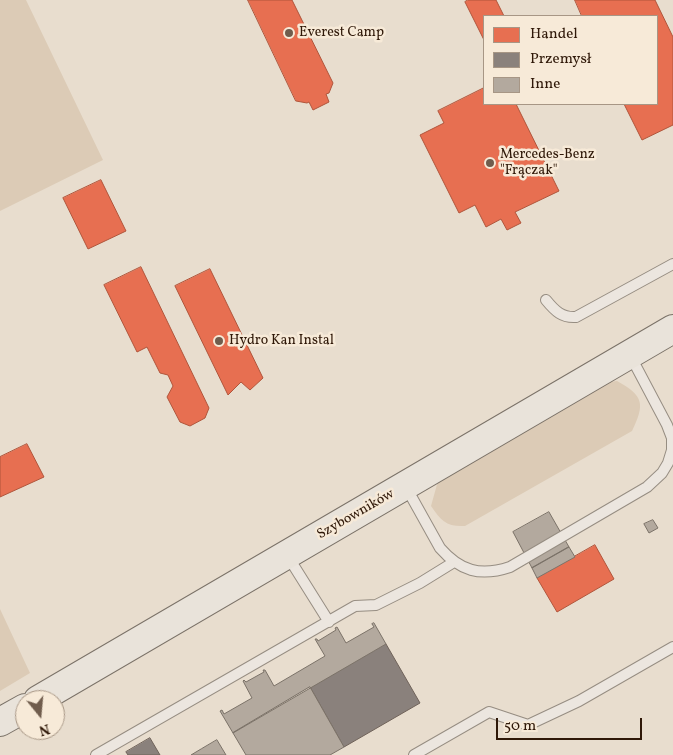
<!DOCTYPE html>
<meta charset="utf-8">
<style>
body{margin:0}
#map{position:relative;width:673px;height:755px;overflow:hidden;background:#e8ddce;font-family:Vollkorn,serif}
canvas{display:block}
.legend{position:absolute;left:483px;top:15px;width:175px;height:90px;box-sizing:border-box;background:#f7ead8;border:1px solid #a79685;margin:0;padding:6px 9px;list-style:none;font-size:15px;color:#2f1808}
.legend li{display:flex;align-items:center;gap:10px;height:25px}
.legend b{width:25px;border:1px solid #a79685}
.north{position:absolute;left:15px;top:690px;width:50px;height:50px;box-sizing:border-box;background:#f7ead8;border:1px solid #a79685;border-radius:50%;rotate:163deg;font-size:14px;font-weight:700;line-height:20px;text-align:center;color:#2f1808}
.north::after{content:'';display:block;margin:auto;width:18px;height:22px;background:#705d4d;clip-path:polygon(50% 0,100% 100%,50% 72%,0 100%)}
.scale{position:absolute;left:496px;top:718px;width:146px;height:22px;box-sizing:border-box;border:2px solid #2f1808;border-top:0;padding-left:6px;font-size:15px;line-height:18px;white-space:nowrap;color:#2f1808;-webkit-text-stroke:4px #f7ead8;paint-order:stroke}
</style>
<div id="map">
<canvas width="673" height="755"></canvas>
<ul class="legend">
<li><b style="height:14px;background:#e76f51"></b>Handel</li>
<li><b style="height:14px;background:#8a817c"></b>Przemysł</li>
<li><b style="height:14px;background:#b3a99e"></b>Inne</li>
</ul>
<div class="north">N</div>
<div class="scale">50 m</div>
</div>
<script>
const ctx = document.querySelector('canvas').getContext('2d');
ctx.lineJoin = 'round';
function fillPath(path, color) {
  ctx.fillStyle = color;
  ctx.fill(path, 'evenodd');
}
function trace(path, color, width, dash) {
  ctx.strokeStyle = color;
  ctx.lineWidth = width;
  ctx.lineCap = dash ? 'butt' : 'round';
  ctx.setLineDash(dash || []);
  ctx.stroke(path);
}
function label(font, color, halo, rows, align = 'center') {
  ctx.font = font + ' Vollkorn,serif';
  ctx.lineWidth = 5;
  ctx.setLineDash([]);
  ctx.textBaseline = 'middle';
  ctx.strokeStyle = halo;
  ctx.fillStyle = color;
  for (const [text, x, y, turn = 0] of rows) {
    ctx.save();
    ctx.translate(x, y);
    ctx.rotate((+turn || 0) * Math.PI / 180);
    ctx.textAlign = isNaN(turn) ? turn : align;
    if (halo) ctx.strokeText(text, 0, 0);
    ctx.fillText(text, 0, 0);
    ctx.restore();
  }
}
fillPath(new Path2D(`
 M0 0H26L103 160 0 211Z
 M617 381C644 396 645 404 632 431L465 526C447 527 441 521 431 506L438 481 609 382Z
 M0 609 30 673 0 691Z`), '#dccbb6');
const shops = new Path2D(`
 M248 0H292L333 83 329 93 326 94 329 102 313 110 309 102 307 103 296 101Z
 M468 0H496L504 16H484V40L465 2Z
 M575 0H655L673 37V125L642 140 624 104H657V16H582Z
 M484 88V104H516L559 191 515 212 521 223 507 230 501 219 486 227 475 205 459 213 420 135 444 123 438 111Z
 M101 180 126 231 88 249 63 198Z
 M141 267 209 408 205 418 190 426 180 422 167 397 173 386 168 375 160 373 147 347 137 352 104 285Z
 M210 269 263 378 250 390 241 382 228 395 175 286Z
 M27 444 44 477 0 497V457Z
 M595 545 614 579 557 612 537 578Z`);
fillPath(shops, '#e76f51');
trace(shops, '#b0553b', 1);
const industry = new Path2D(`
 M386 644 420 703 344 747 310 687Z
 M150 738 160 755H128L126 752Z`);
fillPath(industry, '#8a817c');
trace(industry, '#6f6259', 1);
const building = new Path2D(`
 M549 512 569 547 532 568 513 532Z
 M653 520 658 528 649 533 644 524Z
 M569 547 575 557 537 578 532 568Z
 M374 623 386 644 233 733 220 711 222 710 224 714 252 698 243 681 244 680 246 682 264 672 263 670H265L274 686 325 656 315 639H317L318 641 336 630 335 628 337 627 346 643 374 627 372 624Z
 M310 687 344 747 330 755H246L233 733Z
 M217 740 226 755H191L201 749Z`);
fillPath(building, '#b3a99e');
trace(building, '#7b7268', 1);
const service = new Path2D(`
 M546 300C555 311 562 318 576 317L673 264
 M406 487 440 548C460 571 480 577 510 567L647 487 662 473 668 463 672 450V438L667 425 630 355
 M287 555 329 622
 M96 755 355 606 376 605 420 583 454 562
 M414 755 489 712 528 725 579 701 673 647`);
const primary = new Path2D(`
 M38 700 673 329
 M0 722 25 708`);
trace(service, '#968d82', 12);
trace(primary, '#7b7268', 30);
trace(service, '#ece6df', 10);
trace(primary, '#e9e3da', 28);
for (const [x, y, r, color] of [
 [289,33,5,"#705d4d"],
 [490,163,5,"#705d4d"],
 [219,341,5,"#705d4d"]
]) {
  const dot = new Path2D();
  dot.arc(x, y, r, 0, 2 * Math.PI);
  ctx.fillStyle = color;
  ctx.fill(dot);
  trace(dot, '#f7ead8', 2);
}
label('14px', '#2f1808', '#f7ead8', [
 ["Everest Camp",299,33],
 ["Mercedes-Benz",500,155],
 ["\"Frączak\"",500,171],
 ["Hydro Kan Instal",229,341]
], 'left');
label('14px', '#2f1808', '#f7ead8', [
 ["Szybowników",356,515,-30]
]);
</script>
